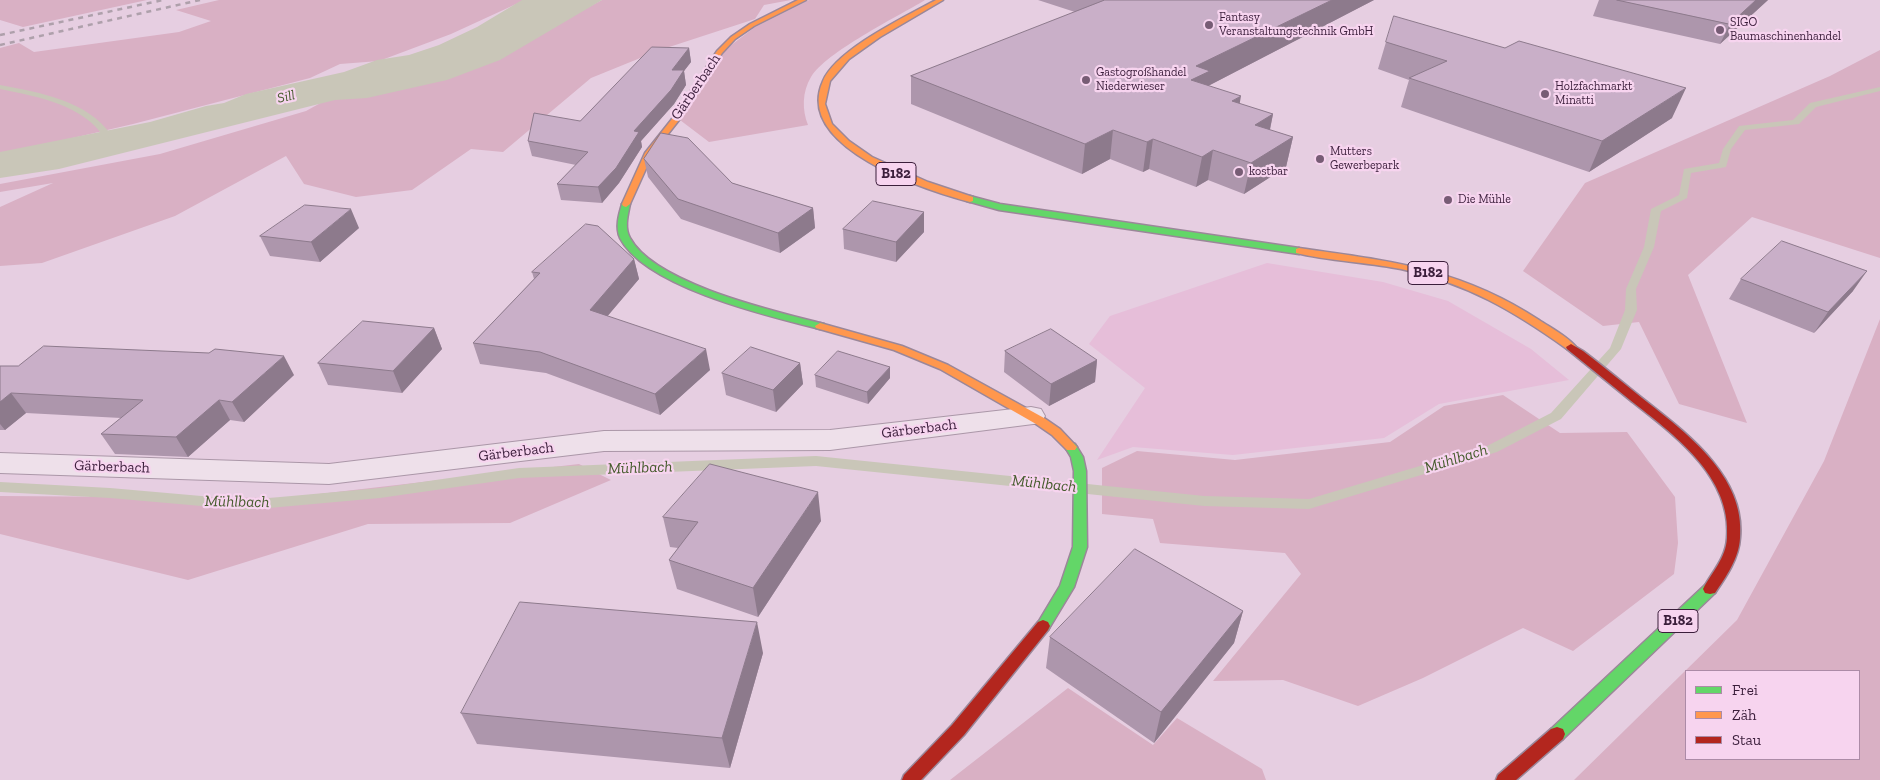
<!DOCTYPE html>
<meta charset="utf-8">
<style>
body{margin:0}
#map{position:relative;width:1880px;height:780px;overflow:hidden;background:#e6cee1;font-family:"Zilla Slab",serif}
canvas{display:block}
.legend{position:absolute;left:1685px;top:670px;width:175px;height:90px;box-sizing:border-box;background:#f7d4ef;border:1px solid #ac8ba7;margin:0;padding:6px 9px;list-style:none;font-size:15px;color:#3b1e3b}
.legend li{display:flex;align-items:center;gap:10px;height:25px}
.legend b{width:25px;border:1px solid #ac8ba7}
</style>
<div id="map">
<canvas width="1880" height="780"></canvas>
<ul class="legend">
<li><b style="height:6px;background:#63d668"></b>Frei</li>
<li><b style="height:6px;background:#ff974d"></b>Zäh</li>
<li><b style="height:6px;background:#b3261e"></b>Stau</li>
</ul>
</div>
<script>
const ctx = document.querySelector('canvas').getContext('2d');
ctx.lineJoin = 'round';
function fillPath(path, color) {
  ctx.fillStyle = color;
  ctx.fill(path, 'evenodd');
}
function trace(path, color, width, dash) {
  ctx.strokeStyle = color;
  ctx.lineWidth = width;
  ctx.lineCap = dash ? 'butt' : 'round';
  ctx.setLineDash(dash || []);
  ctx.stroke(path);
}
function label(font, color, halo, rows, align = 'center') {
  ctx.font = font + ' "Zilla Slab",serif';
  ctx.lineWidth = 4.5;
  ctx.setLineDash([]);
  ctx.textBaseline = 'middle';
  ctx.strokeStyle = halo;
  ctx.fillStyle = color;
  for (const [text, x, y, turn = 0] of rows) {
    ctx.save();
    ctx.translate(x, y);
    ctx.rotate((+turn || 0) * Math.PI / 180);
    ctx.textAlign = isNaN(turn) ? turn : align;
    if (halo) ctx.strokeText(text, 0, 0);
    ctx.fillText(text, 0, 0);
    ctx.restore();
  }
}
fillPath(new Path2D(`
 M1267 263 1383 282 1448 301 1531 349 1569 380 1439 404 1384 438 1233 455 1133 447 1097 460 1145 388 1089 344 1110 316Z`), '#e6bed9');
fillPath(new Path2D(`
 M0 0H147L23 27 0 20Z
 M219 0H525L451 34 379 61 340 64 310 78 133 124 0 155V48L19 43 34 52 179 32 211 21 176 10Z
 M602 0H791L764 5 755 19 660 50 591 78 503 152 471 149 412 190 356 197 304 184 286 156 175 216 42 263 0 266V207L53 183 0 192V184L160 154 306 111 346 89 583 10Z
 M809 0H925C897 17 826 52 811 77 802 92 802 110 808 125L709 142 680 120 726 49 755 27Z
 M1880 50V258L1752 217 1688 275 1747 423 1679 404 1639 322 1603 326 1523 271 1585 183 1830 76Z
 M1880 319V780H1574L1737 620 1824 461ZM1686 671H1859V759H1686Z
 M1503 395 1560 433 1627 432 1675 497 1678 543 1674 574 1573 651 1523 628 1423 678 1358 706 1283 680 1213 681 1301 574 1285 553 1160 543 1153 519 1102 514V468L1137 451 1235 460 1390 442 1444 406Z
 M579 464 611 480 510 523 368 524 188 580 0 534V496L284 498Z
 M1068 688 1153 745 1177 718 1262 769 1266 780H950Z`), '#d9b0c4');
fillPath(new Path2D(`
 M522 0H602L500 60 447 80 367 98 335 100 59 169 0 178V152L150 122 206 106 224 103 246 94 344 72 377 60 409 55 439 45 477 27Z`), '#c9c6b8');
fillPath(new Path2D(`
 M0 85C41 93 87 100 112 136L105 138C82 104 38 97 0 89Z
 M1880 87V91L1816 107 1799 124 1745 130 1731 149 1726 167 1691 173 1687 198 1661 211 1654 247 1636 289 1637 310 1621 349 1561 419 1497 452 1309 509 1204 506 816 466 519 478 380 498 247 510 110 498 0 492V482L110 488 247 500 380 488 519 468 816 456 1204 496 1309 499 1487 446 1551 413 1610 348 1625 310 1626 289 1644 247 1651 209 1679 195 1684 169 1719 163 1723 149 1739 126 1793 120 1810 103Z`), '#c9c6b8');
const street = new Path2D(`
 M1031 407 1041 409 1045 416 1041 423 830 450 604 451 329 484 0 473V453L329 464 604 431 830 430Z`);
const fast = new Path2D(`
 M970 196 1000 204 1299 248 1304 251 1299 254 999 210 967 201V197Z
 M626 201 630 204C628 214 624 228 630 238 655 284 774 311 824 324L825 326 820 329C768 316 645 287 620 238 615 227 619 214 622 204Z
 M1071 443 1075 444 1083 457 1086 471 1087 547 1074 587 1048 630 1043 632 1038 630 1036 626 1060 586 1073 547 1074 471 1071 457 1065 447Z
 M1710 584 1715 585 1717 589 1715 593 1563 739 1557 741 1551 739 1549 734 1551 729 1705 585Z`);
const slow = new Path2D(`
 M798 0H806L754 26 735 39 722 53 679 120 653 153 630 204 626 207 623 206 622 204 645 153 672 119 717 51 731 37 750 24Z
 M936 0H943L880 37 849 59 830 81 825 104 832 124 849 141 872 157 928 182 973 197V201L970 202C925 190 793 147 823 81 837 49 905 17 936 0Z
 M1299 248C1390 261 1460 268 1539 320 1551 328 1567 336 1576 347L1571 350 1567 349C1514 311 1466 283 1401 269 1366 262 1330 261 1296 253V249Z
 M820 323 902 346 948 365 1044 418 1060 429 1077 447 1075 450H1067L1052 435 1036 424 940 369 894 350 816 328 815 326Z`);
const jam = new Path2D(`
 M1571 344 1583 351C1603 366 1622 382 1642 398 1685 432 1746 476 1740 538 1739 558 1726 577 1715 593L1710 594 1705 593 1703 589C1712 572 1726 558 1727 538 1732 476 1673 434 1630 400 1609 383 1588 366 1567 349L1566 347Z
 M1043 620 1048 622 1050 626 1048 630 964 735 921 780H902L904 775 952 725 1038 622Z
 M1557 727 1563 729 1565 734 1563 739 1516 780H1496L1498 775 1551 729Z`);
trace(street, '#ab97a8', 2);
trace(fast, '#9b8799', 3);
trace(slow, '#9b8799', 3);
trace(jam, '#9b8799', 3);
fillPath(street, '#eee0ea');
fillPath(fast, '#63d668');
fillPath(slow, '#ff974d');
fillPath(jam, '#b3261e');
trace(new Path2D(`
 M0 35 163 0
 M0 45 200 0`), '#aea0ab', 2.5, [5, 5]);
fillPath(new Path2D(`
 M1038 0H1374L1208 86 1240 104 1273 114 1270 130 1293 137 1286 167 1244 194 1208 180 1196 187 1149 169 1143 172 1110 159 1082 174 911 104V76L1075 12Z
 M1599 0H1768L1720 44 1593 16Z
 M1386 42 1505 48 1672 118 1589 172 1401 107 1409 80 1378 69Z
 M689 48 691 62 684 71 686 85 674 104 641 141 642 147 619 183 602 203 561 200 557 184 576 165 532 156 528 141 580 121Z
 M644 159 732 183 813 208 815 228 780 253 681 219 648 177Z
 M924 212V232L896 262 844 249 843 229Z
 M359 228 320 262 270 256 260 236Z
 M634 259 639 279 607 316 710 370 660 415 546 373 480 364 473 343 534 279 532 272Z
 M1741 279 1853 291 1814 333 1729 299Z
 M434 328 442 349 402 393 328 385 318 363Z
 M1005 351 1097 360 1095 382 1049 406 1004 372Z
 M800 363 803 384 776 412 726 395 722 373Z
 M0 366 294 375 244 422 230 420 188 457 115 454 101 434 121 418 26 413 5 430H0Z
 M815 375 890 378 868 404 816 387Z
 M663 517 821 521 758 617 677 589 669 560 678 548 670 547Z
 M1243 611 1234 643 1154 743 1046 668 1050 637Z
 M763 653 730 768 477 744 461 713Z`), '#ad96ac');
fillPath(new Path2D(`
 M1332 0H1374L1208 86 1191 80 1196 66Z
 M1756 0H1768L1720 44 1730 24Z
 M689 48 691 62 684 71 686 85 674 104 641 141 642 147 619 183 602 203 598 187 672 70Z
 M1686 88 1672 118 1589 172 1602 141Z
 M1241 96 1236 125 1232 101Z
 M1273 114 1267 143 1255 125Z
 M1113 130 1110 159 1082 174 1085 144Z
 M1293 137 1286 167 1244 194 1251 163Z
 M1153 139 1149 169 1143 172 1147 142Z
 M1213 150 1208 180 1196 187 1202 157Z
 M813 208 815 228 780 253 778 233Z
 M351 209 359 228 320 262 311 242Z
 M924 212V232L896 262V242Z
 M634 259 639 279 595 331 590 310Z
 M1867 271 1853 291 1814 333 1828 312Z
 M434 328 442 349 402 393 393 371Z
 M706 349 710 370 660 415 655 394Z
 M284 356 294 375 244 422 232 402Z
 M1097 360 1095 382 1049 406 1051 384Z
 M800 363 803 384 776 412 773 390Z
 M890 367V378L868 404 867 392Z
 M11 393 26 413 5 430 0 424V402Z
 M219 400 230 420 188 457 176 437Z
 M818 492 821 521 758 617 753 588Z
 M1243 611 1234 643 1154 743 1161 712Z
 M757 622 763 653 730 768 722 738Z`), '#8d7a8c');
const building = new Path2D(`
 M1105 0H1332L1196 66 1210 71 1191 80 1241 96 1232 101 1273 114 1255 125 1293 137 1251 163 1213 150 1202 157 1153 139 1147 142 1113 130 1085 144 911 76Z
 M1617 0H1756L1730 24Z
 M1394 16 1505 48 1519 41 1686 88 1602 141 1409 78 1447 61 1386 42Z
 M652 47 689 48 672 70H684L671 90 634 131 639 132 616 168 598 187 557 184 588 152 528 141 534 113 580 121Z
 M661 133 688 138 732 183 813 208 778 233 678 199 644 159Z
 M873 201 924 212 896 242 843 229Z
 M305 205 351 209 311 242 260 236Z
 M586 224 598 226 634 259 590 310 706 349 655 394 540 352 473 343 540 273 532 272Z
 M1782 241 1867 271 1828 312 1741 279Z
 M363 321 434 328 393 371 318 363Z
 M1051 329 1097 360 1051 384 1005 351Z
 M44 346 209 353 215 349 284 356 232 402 219 400 176 437 101 434 143 400 11 393 0 402V366H18Z
 M751 347 800 363 773 390 722 373Z
 M838 351 890 367 867 392 815 375Z
 M710 464 818 492 753 588 669 560 698 522 663 517Z
 M1135 549 1243 611 1161 712 1050 637Z
 M520 602 757 622 722 738 461 713Z`);
fillPath(building, '#c9afc8');
trace(building, '#8d7a8c', 1);
for (const [x, y, r, color] of [
 [1209,25,5,"#775c75"],
 [1720,30,5,"#775c75"],
 [1086,80,5,"#775c75"],
 [1545,94,5,"#775c75"],
 [1320,159,5,"#775c75"],
 [1239,172,5,"#775c75"],
 [1448,200,5,"#775c75"]
]) {
  const dot = new Path2D();
  dot.arc(x, y, r, 0, 2 * Math.PI);
  ctx.fillStyle = color;
  ctx.fill(dot);
  trace(dot, '#f7d4ef', 2);
}
label('12px', '#3b1e3b', '#f7d4ef', [
 ["Fantasy",1219,18],
 ["Veranstaltungstechnik GmbH",1219,32],
 ["SIGO",1730,23],
 ["Baumaschinenhandel",1730,37],
 ["Gastogroßhandel",1096,73],
 ["Niederwieser",1096,87],
 ["Holzfachmarkt",1555,87],
 ["Minatti",1555,101],
 ["Mutters",1330,152],
 ["Gewerbepark",1330,166],
 ["kostbar",1249,172],
 ["Die Mühle",1458,200]
], 'left');
label('italic 14px', '#465c2d', '#f7d4ef', [
 ["Sill",286,97,-12]
]);
for (const [x, y, w] of [
 [896,174,40],
 [1428,273,40],
 [1678,621,40]
]) {
  const box = new Path2D();
  box.roundRect(x - w / 2, y - 11.5, w, 23, 4);
  ctx.fillStyle = '#f7d4ef';
  ctx.fill(box);
  trace(box, '#3b1e3b', 1);
}
label('bold 14px', '#3b1e3b', null, [
 ["B182",896,174],
 ["B182",1428,273],
 ["B182",1678,621]
]);
label('15px', '#3b1e3b', '#f7d4ef', [
 ["Gärberbach",696,87,-56],
 ["Gärberbach",919,429,-7],
 ["Gärberbach",516,452,-7],
 ["Gärberbach",112,467,2]
]);
label('italic 16px', '#465c2d', '#f7d4ef', [
 ["Mühlbach",1456,459,-17],
 ["Mühlbach",640,468,-2],
 ["Mühlbach",1044,484,6],
 ["Mühlbach",237,502,1]
]);
</script>
